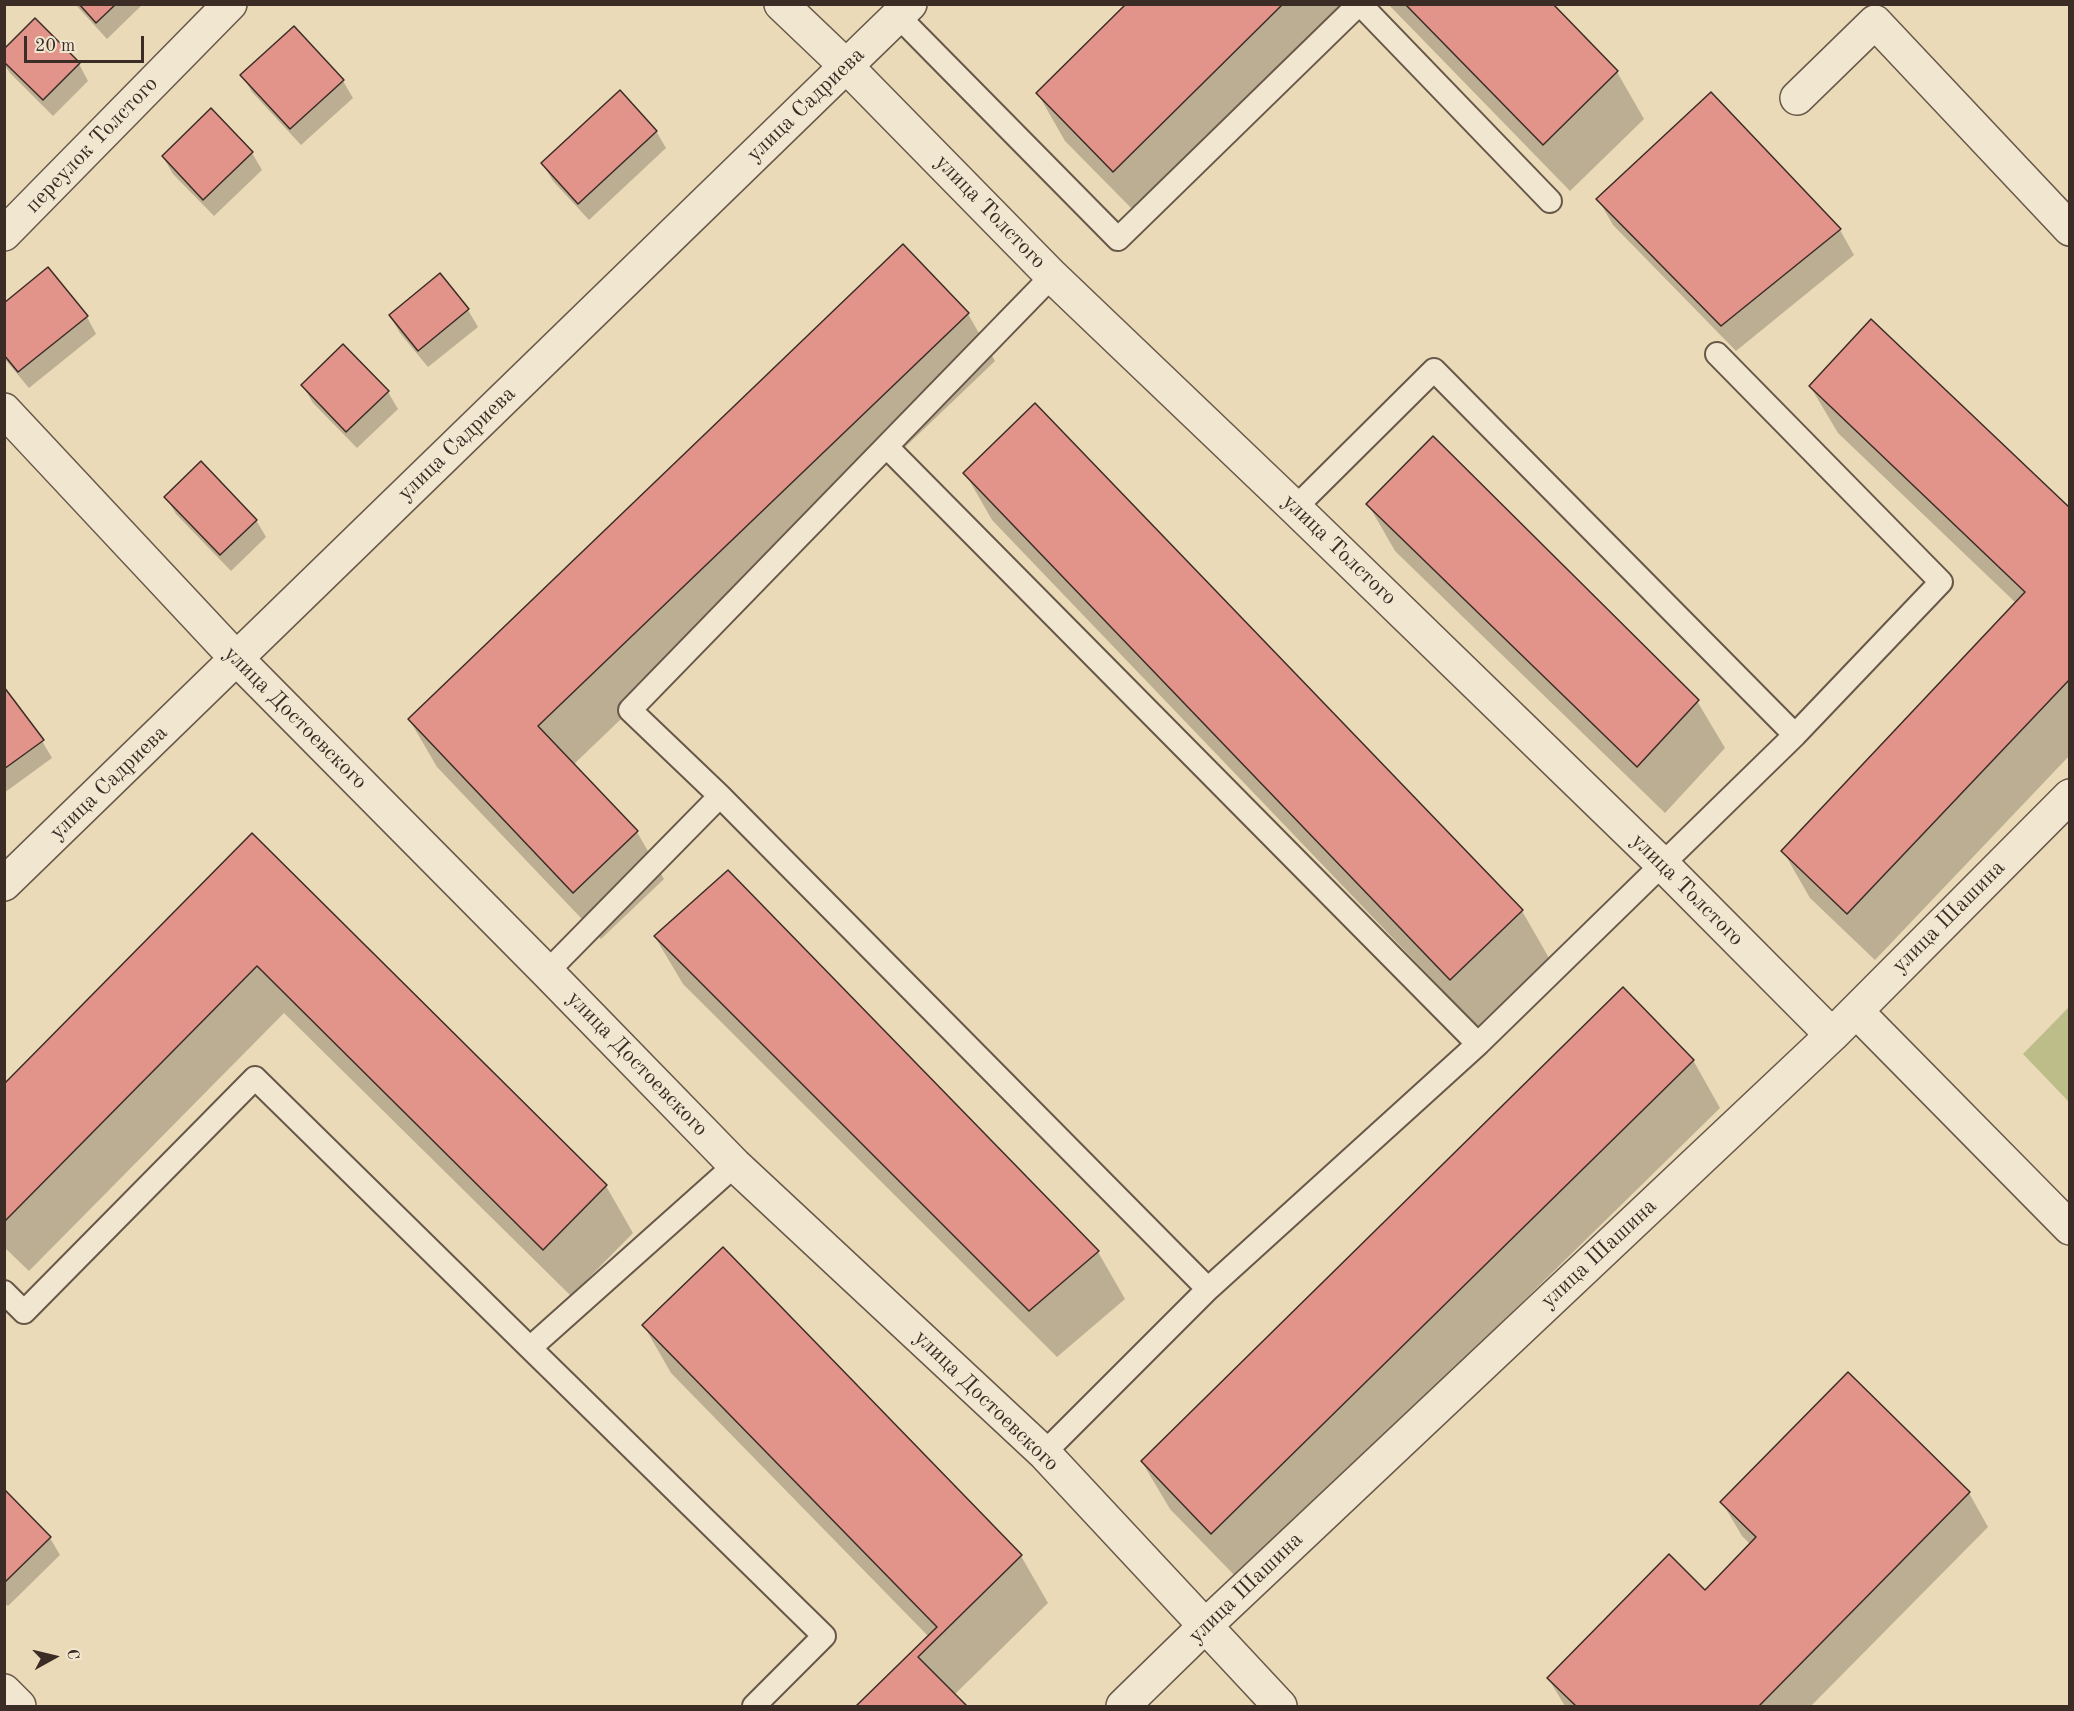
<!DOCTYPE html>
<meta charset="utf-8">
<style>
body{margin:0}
#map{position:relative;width:2074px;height:1711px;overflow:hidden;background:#eadab7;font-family:"Old Standard TT",serif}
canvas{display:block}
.frame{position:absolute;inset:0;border:6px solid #3c2c26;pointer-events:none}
.north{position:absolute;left:24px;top:1627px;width:60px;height:60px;-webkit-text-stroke:4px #f1e7d0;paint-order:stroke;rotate:82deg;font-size:16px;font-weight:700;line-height:24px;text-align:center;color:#3c2c26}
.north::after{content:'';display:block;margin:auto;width:21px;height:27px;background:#3c2c26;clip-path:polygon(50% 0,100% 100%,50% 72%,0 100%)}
.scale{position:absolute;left:24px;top:36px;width:120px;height:27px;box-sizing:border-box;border:3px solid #3c2c26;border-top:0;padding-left:8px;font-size:18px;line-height:21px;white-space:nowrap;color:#3c2c26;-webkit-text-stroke:4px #f1e7d0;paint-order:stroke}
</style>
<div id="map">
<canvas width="2074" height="1711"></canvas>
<div class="frame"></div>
<div class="north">С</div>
<div class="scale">20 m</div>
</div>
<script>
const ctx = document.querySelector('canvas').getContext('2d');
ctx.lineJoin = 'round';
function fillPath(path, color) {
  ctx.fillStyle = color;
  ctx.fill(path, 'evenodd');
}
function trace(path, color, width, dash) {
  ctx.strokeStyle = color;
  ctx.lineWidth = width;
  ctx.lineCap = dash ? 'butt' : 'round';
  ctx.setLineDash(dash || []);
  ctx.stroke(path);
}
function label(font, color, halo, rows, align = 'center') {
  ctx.font = font + ' "Old Standard TT",serif';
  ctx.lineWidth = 5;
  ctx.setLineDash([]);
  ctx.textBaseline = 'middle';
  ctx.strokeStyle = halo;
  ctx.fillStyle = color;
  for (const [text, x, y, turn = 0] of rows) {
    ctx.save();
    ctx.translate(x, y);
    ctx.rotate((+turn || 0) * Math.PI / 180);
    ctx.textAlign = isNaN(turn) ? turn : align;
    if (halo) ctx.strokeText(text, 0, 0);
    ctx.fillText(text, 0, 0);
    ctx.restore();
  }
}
fillPath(new Path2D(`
 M2069 1007V1102L2023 1054Z`), '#bdbd8a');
fillPath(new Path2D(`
 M75 4H143L107 39Z
 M1128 4H1358L1141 218 1065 141 1038 94Z
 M1388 4H1551L1617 72 1644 119 1570 191Z
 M4 51 79 64 88 81 53 116 10 73 4 64Z
 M242 75 343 81 353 98 301 145 252 92Z
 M656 131 666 148 589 220 553 181 543 164Z
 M252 153 262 170 214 216 173 174 163 157Z
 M1598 199 1840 230 1854 255 1736 351 1613 225Z
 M4 305 87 317 96 334 29 388 4 358Z
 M468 310 478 327 428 367 400 333 390 316Z
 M968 314 995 361 573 765 637 832 664 879 601 939 437 767 409 719Z
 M303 386 388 392 398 409 357 448 313 403Z
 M1810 386 2070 510V755L1875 960 1810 898 1783 851 2017 604 1838 433Z
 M965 473 1522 911 1549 958 1478 1027 992 520Z
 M166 497 256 520 266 537 231 571 176 514Z
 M1368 504 1697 701 1725 748 1665 813 1395 551Z
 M4 690 42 741 52 758 4 793Z
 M252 835 606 1186 633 1233 571 1296 284 1013 29 1271 4 1247V1087Z
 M655 937 1098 1252 1125 1299 1057 1357 683 984Z
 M1693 1060 1720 1108 1239 1580 1170 1509 1142 1462Z
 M723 1249 1021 1556 1048 1603 954 1695 965 1706H858L929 1637 671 1373 644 1326Z
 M4 1491 50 1538 60 1555 8 1606 4 1603Z
 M1969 1493 1988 1527 1811 1706H1565L1548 1678 1705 1592 1751 1545 1742 1536 1722 1502Z`), '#0003');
const building = new Path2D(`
 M79 4H116L96 23Z
 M1126 4H1283L1113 172 1036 93Z
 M1405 4H1553L1618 71 1543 145Z
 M35 18 80 63 43 100 4 62V49Z
 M294 26 344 80 290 129 240 75Z
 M620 90 657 131 578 204 541 163Z
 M1711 92 1841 229 1721 326 1596 199Z
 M211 108 253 152 203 200 162 156Z
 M903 244 969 313 538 726 638 831 573 893 408 719Z
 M48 267 88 316 18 372 4 355V303Z
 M440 273 469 309 418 351 389 315Z
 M1871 319 2070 508V679L1847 914 1781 851 2025 592 1809 386Z
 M343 344 389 391 346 432 301 385Z
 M1035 403 1523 910 1450 980 963 473Z
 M1433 436 1699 700 1637 767 1366 504Z
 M201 461 257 520 220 555 164 497Z
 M4 687 44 740 4 769Z
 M252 833 607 1185 543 1250 257 966 4 1222V1084Z
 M728 870 1099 1251 1029 1311 654 936Z
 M1623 987 1694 1060 1211 1534 1141 1461Z
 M723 1247 1022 1555 918 1657 967 1706H856L937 1627 642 1325Z
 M1848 1372 1970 1492 1759 1706H1576L1547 1678 1669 1554 1705 1590 1756 1537 1720 1502Z
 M4 1489 51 1537 4 1583Z`);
fillPath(building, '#e2948a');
trace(building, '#3c2c26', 1.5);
const service = new Path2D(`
 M1360 4 1550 201
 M898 16 1118 239 1359 4
 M887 447 1478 1044 1795 735 1941 582 1717 354
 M1295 508 1434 370 1795 735
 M720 796 1208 1289 1478 1044
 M547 972 720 796 630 710 1052 276
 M4 1292 24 1312 255 1078 530 1348 735 1165
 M530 1348 824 1636 754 1706
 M1044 1453 1208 1289`);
const minor = new Path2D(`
 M781 4 846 66 1052 276 1295 508 1662 864 1832 1035
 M1797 98 1875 22 2070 229
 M4 234 230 4
 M4 410 236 658 547 972 735 1165 1044 1453 1280 1706
 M4 884 910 4
 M1856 1011 2070 1228
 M4 1691 19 1706
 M1123 1706 1204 1627 1832 1035 2070 796`);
trace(service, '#68584a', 26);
trace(minor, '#68584a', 36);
trace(service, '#f1e7d0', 22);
trace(minor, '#f1e7d0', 33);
label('22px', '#3c2c26', '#f1e7d0', [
 ["улица Садриева",806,105,-44],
 ["переулок Толстого",92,145,-46],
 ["улица Толстого",990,212,46],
 ["улица Садриева",457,444,-44],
 ["улица Толстого",1339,550,44],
 ["улица Достоевского",295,718,45],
 ["улица Садриева",109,783,-44],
 ["улица Толстого",1687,890,45],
 ["улица Шашина",1949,917,-45],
 ["улица Достоевского",637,1064,46],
 ["улица Шашина",1599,1254,-43],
 ["улица Достоевского",986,1401,44],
 ["улица Шашина",1246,1588,-44]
]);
</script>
